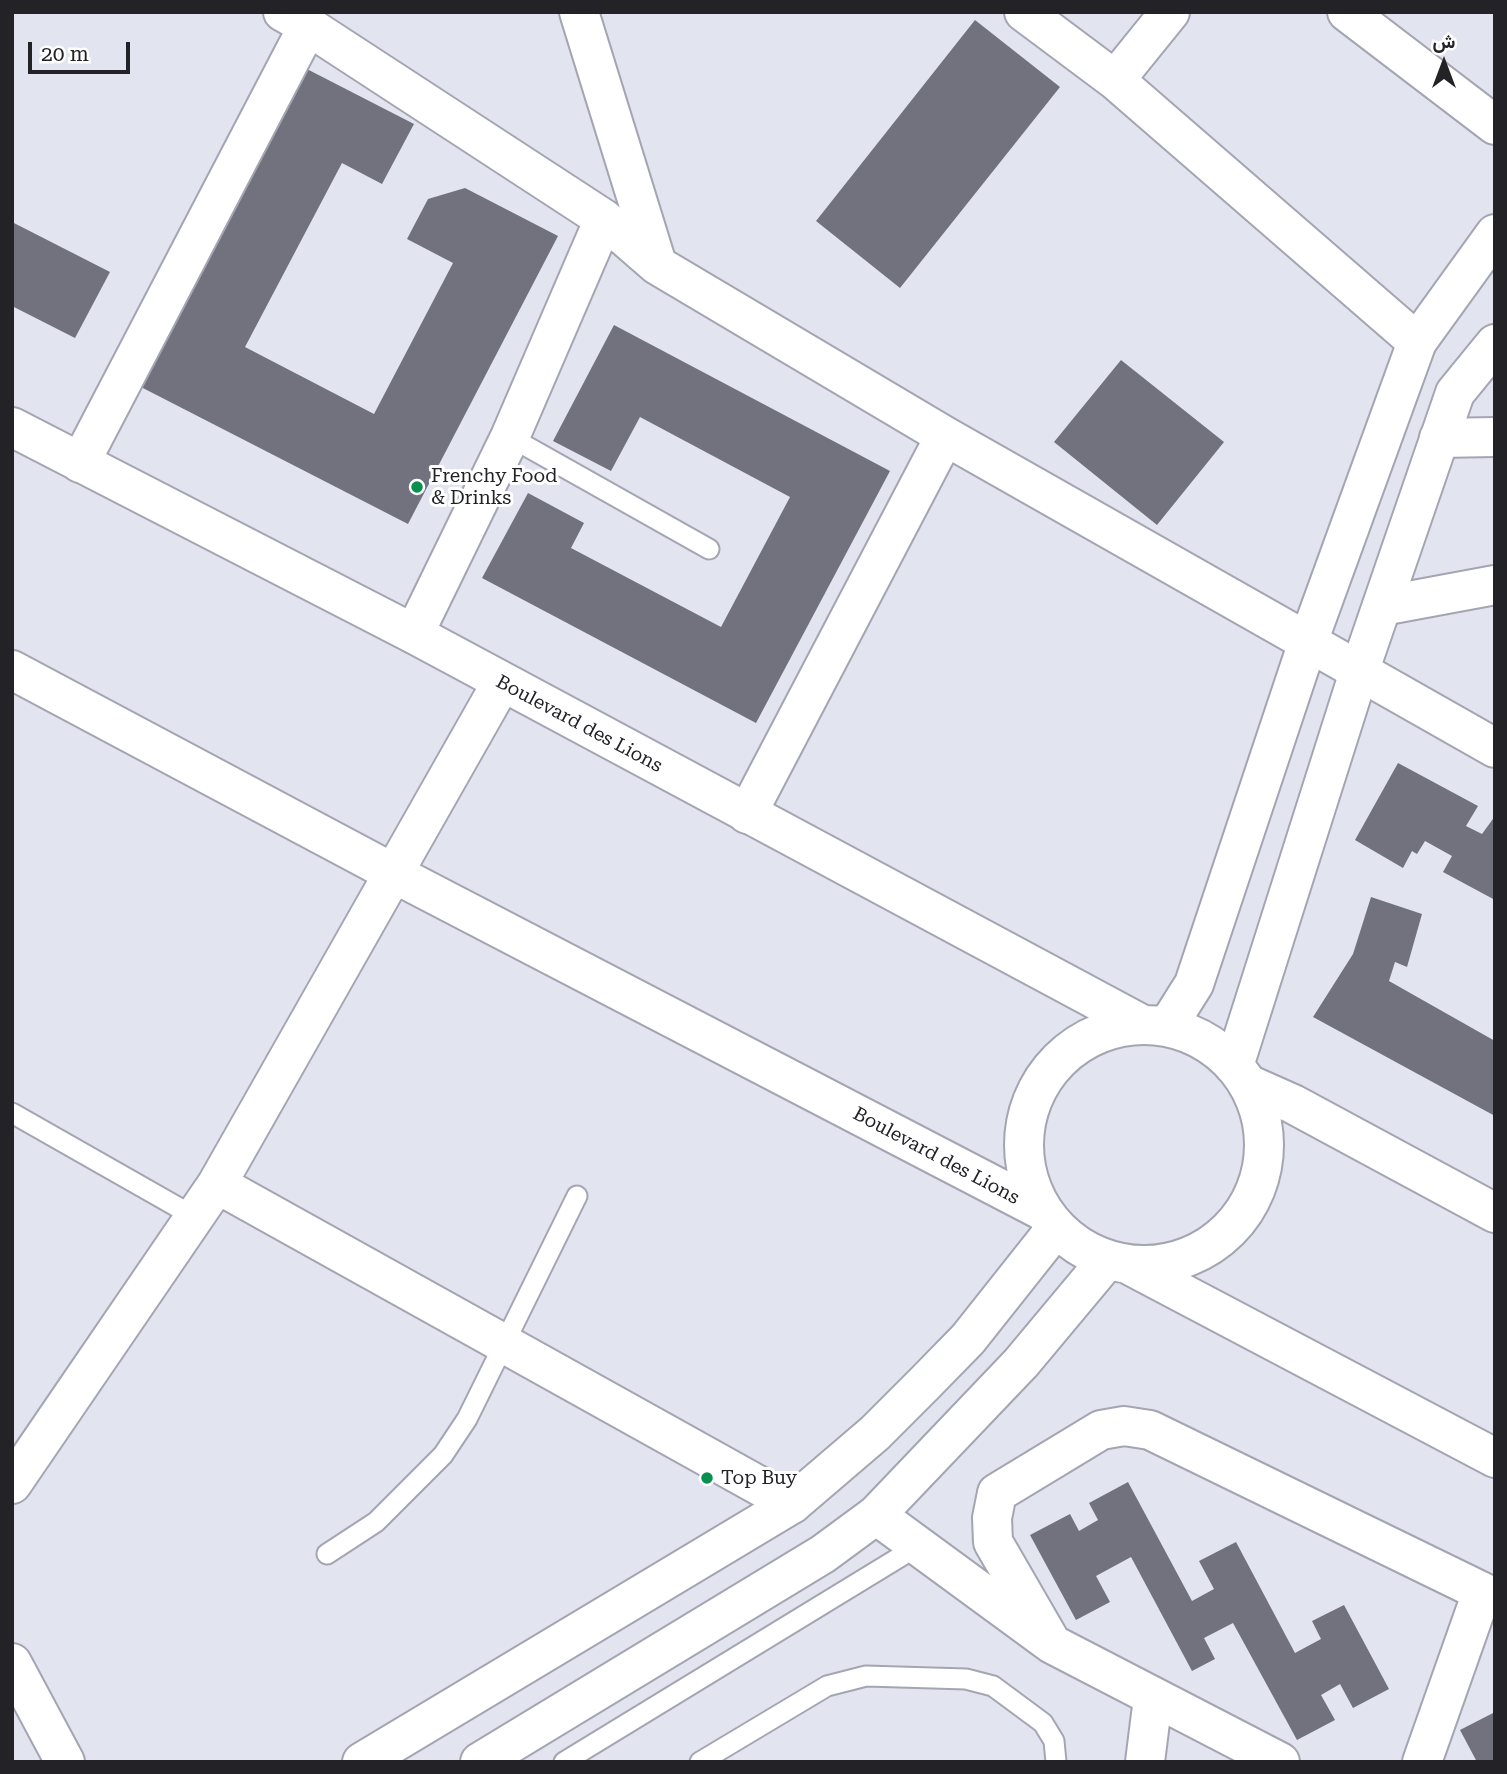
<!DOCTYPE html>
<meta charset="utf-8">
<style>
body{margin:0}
#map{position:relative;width:1507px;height:1774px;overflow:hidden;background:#e2e4f0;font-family:"Roboto Serif",Vazirmatn,serif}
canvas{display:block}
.frame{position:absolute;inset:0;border:14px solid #222227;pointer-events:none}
.north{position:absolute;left:1409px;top:28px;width:70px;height:70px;-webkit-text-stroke:5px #fff;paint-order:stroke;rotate:0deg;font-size:19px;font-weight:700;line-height:28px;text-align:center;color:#222227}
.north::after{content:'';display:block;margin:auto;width:24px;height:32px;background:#222227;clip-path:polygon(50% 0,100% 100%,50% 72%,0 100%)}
.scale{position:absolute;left:28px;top:42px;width:102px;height:32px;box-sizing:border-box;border:4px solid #222227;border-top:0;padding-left:9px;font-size:21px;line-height:24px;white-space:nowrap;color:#222227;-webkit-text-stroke:5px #fff;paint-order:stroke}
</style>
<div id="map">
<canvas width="1507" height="1774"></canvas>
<div class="frame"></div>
<div class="north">ش</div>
<div class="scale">20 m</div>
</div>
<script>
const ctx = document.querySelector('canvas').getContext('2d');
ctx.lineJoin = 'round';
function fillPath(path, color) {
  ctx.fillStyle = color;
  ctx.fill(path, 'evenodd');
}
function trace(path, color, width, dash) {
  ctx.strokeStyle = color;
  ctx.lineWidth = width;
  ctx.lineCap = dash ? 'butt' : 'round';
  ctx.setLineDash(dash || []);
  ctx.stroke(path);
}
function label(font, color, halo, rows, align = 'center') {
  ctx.font = font + ' "Roboto Serif",serif';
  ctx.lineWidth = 6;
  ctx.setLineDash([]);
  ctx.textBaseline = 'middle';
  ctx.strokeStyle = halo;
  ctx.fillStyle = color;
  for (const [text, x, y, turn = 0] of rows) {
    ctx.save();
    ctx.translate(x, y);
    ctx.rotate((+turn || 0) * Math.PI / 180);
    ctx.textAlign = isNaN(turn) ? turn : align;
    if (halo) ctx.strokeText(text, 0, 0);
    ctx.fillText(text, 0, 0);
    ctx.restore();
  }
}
fillPath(new Path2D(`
 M975 20 1060 87 900 288 816 221Z
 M303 67 414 124 382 184 342 163 245 347 374 414 453 263 407 239 428 199 465 188 558 236 408 524 137 385Z
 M12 222 110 272 75 338 12 306Z
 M614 325 890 471 756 723 482 578 528 493 584 523 571 548 721 627 790 497 640 417 611 471 553 441Z
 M1121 360 1224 442 1157 525 1054 442Z
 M1398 763 1478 806 1466 826 1482 834 1495 816V900L1443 872 1452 856 1425 841 1417 854 1412 851 1403 868 1355 840Z
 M1371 897 1422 914 1407 967 1395 962 1389 981 1495 1041V1116L1313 1017 1353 954Z
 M1128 1482 1192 1601 1214 1589 1199 1561 1236 1542 1295 1653 1321 1639 1312 1621 1344 1605 1389 1689 1353 1708 1340 1684 1321 1695 1335 1720 1297 1740 1233 1623 1204 1638 1215 1659 1192 1671 1131 1557 1096 1576 1110 1602 1076 1620 1030 1535 1070 1514 1079 1531 1098 1520 1089 1503Z
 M1495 1712V1762H1477L1460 1730Z`), '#71727d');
const service = new Path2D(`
 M510 437 709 549
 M12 1113 195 1217
 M327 1554 376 1522 443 1455 467 1419 577 1196
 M564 1762 918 1546
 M700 1762 827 1686 866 1676 966 1679 993 1686 1043 1723 1054 1741 1056 1762`);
const minor = new Path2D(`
 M283 12 308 26 604 219 657 265 945 436 1495 748
 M579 12 657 264
 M1024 12 1115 80 1417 342
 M1347 12 1495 125
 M1115 80 1170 12
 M1439 438 1495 437
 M80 463 308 26
 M1382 606 1495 585
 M414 634 510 437 604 219
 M747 814 945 436
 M217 1184 792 1504
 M12 1484 217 1184 502 682
 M876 1515 1052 1644 1280 1762
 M1052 1644 993 1542 992 1518 997 1493 1101 1430 1124 1426 1150 1430 1495 1598
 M12 1663 65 1762
 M1145 1762 1153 1698
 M1422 1762 1482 1592`);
const secondary = new Path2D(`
 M12 427 414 634 1143 1025
 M12 670 395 874 1043 1211
 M1024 1145a120 120 0 1 1 240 0a120 120 0 1 1-240 0Z
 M1167 1027 1194 984 1308 642 1417 342 1495 234
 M1234 1066 1359 672 1455 393 1495 344
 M1248 1084 1293 1104 1495 1213
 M1131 1266 1495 1458
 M362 1762 792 1504 875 1433 925 1383 968 1339 1056 1228
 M480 1762 823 1554 876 1515 1021 1363 1107 1260`);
trace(service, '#a4a5b2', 23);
trace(minor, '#a4a5b2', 42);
trace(secondary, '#a4a5b2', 42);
trace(service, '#fff', 19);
trace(minor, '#fff', 38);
trace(secondary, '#fff', 38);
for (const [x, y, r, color] of [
 [417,487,7,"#0a904e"],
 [707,1478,7,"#0a904e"]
]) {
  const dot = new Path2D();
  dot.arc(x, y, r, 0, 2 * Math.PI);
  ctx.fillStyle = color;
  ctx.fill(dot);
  trace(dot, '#fff', 2.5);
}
label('19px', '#222227', '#fff', [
 ["Frenchy Food",431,476],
 ["& Drinks",431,498],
 ["Top Buy",721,1478]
], 'left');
label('19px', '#222227', '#fff', [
 ["Boulevard des Lions",579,724,28],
 ["Boulevard des Lions",936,1156,28]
]);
</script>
